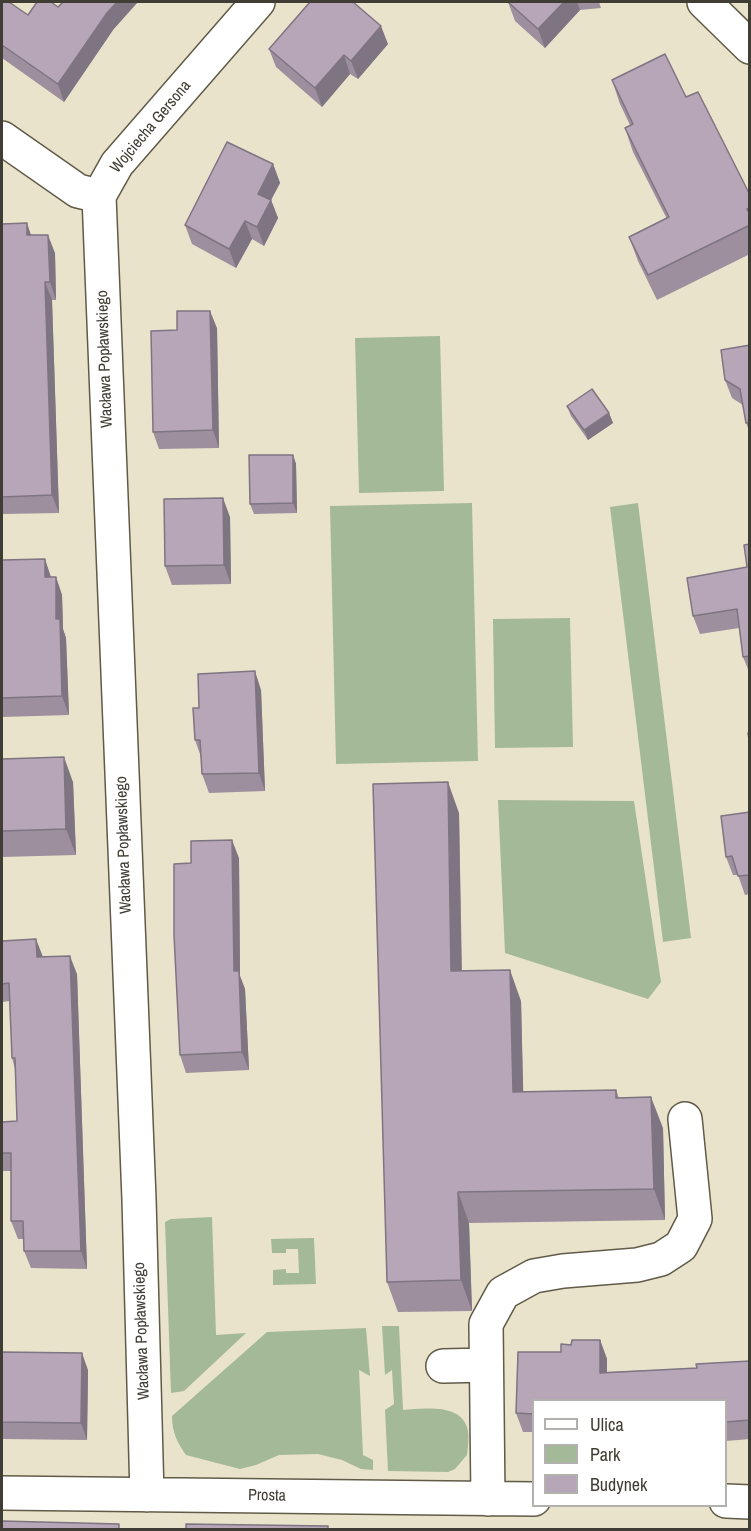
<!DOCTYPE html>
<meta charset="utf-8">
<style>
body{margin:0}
#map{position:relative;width:751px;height:1531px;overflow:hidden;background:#eae3cc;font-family:"Archivo Narrow",sans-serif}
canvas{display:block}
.frame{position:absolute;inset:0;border:3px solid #403d34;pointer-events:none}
.legend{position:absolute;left:532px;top:1399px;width:195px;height:108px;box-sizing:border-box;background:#fff;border:2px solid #b3b1ae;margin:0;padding:8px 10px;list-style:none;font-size:18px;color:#403d34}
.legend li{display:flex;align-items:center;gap:12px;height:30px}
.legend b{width:30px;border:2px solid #b3b1ae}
</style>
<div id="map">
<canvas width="751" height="1531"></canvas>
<div class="frame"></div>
<ul class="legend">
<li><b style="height:8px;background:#fff"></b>Ulica</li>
<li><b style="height:16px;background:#a4b998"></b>Park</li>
<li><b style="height:16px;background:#b6a6b8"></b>Budynek</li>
</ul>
</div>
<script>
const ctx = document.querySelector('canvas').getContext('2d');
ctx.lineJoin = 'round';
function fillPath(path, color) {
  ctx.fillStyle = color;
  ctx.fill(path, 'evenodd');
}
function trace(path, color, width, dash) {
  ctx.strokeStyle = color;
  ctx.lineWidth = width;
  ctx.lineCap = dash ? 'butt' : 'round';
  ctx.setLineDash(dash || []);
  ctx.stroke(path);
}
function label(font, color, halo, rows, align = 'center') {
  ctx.font = font + ' "Archivo Narrow",sans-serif';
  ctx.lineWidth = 4.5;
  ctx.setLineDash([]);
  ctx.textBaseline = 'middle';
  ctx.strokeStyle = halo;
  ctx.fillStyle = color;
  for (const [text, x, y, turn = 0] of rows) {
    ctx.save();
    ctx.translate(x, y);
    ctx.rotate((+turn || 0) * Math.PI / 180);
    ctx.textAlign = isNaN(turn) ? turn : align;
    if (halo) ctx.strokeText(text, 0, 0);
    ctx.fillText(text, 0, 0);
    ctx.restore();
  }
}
fillPath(new Path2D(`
 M440 336 444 491 359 493 355 338Z
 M472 503 478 761 336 764 330 506Z
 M638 503 691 938 663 942 610 507Z
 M570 618 573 747 495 748 493 619Z
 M498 800 634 801 661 982 648 999 505 953Z
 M212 1217 216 1335 246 1333 184 1391 171 1393 165 1222 171 1219Z
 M314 1238 316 1284 273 1285V1270L286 1269V1273H299L298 1249H286V1253H272L271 1239Z
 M382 1326H399L403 1410C422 1409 463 1402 468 1431 469 1438 468 1447 467 1455L455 1469 448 1472 388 1471 385 1410 394 1404 392 1370 385 1375Z
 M366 1328 370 1376 359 1370 363 1455 373 1460V1470L361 1469 342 1460 318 1454 279 1455 256 1465 240 1469 186 1455C177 1442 172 1432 172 1416L267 1332Z`), '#a4b998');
const minor = new Path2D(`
 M704 2 750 47
 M2 138 78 191 99 196
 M99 196 139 1199 147 1495
 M99 196 117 164 258 2
 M443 1366 486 1365
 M2 1493 534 1499
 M488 1499 486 1324 503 1293 534 1276 563 1271 637 1265 661 1259 681 1246 695 1219 685 1119
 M726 1501 750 1502`);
trace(minor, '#605a47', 36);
trace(minor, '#fff', 33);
fillPath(new Path2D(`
 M2 2 28 15 58 7 113 30 64 102 2 58Z
 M508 2H599L601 8 580 10 545 48 515 21Z
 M388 44 358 79 350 74 322 107 276 67 269 49Z
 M612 80 686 97 750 195V254L657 300 638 261 629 237 667 219 633 152 625 128 630 125 620 104Z
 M273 164 280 183 271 200 278 218 264 246 252 239 236 268 192 244 185 225Z
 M2 224 31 235 55 253 56 300H52L59 513 2 514Z
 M217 328 219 448 159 449 153 432Z
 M750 345V433L746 423 743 405 732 398 725 380Z
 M567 406 609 413 613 423 588 440 571 416Z
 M293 455 296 464 297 513 254 514 250 504Z
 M230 517 231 584 172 585 165 566Z
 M750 544V674L743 657 739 628 700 634 693 616 747 567Z
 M2 560 51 577H56L62 595 63 629 66 638 69 715 2 717Z
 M261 690 265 791 209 793 202 774 201 757 195 740 199 708Z
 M2 759 73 782 76 855 2 857Z
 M750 812V894L745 895 738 875H733L726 857Z
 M459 813 462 971 521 1001 523 1092 616 1090 619 1098 663 1128 665 1220 469 1223 472 1311 398 1312 387 1282Z
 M239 858 240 976 245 989 249 1070 186 1073 180 1055 191 863Z
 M2 941 43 957 77 974 87 1269 31 1268 24 1251V1239H18L11 1221V1171H2V1122L17 1121 15 1069 12 1058 10 1001 2 1002Z
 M572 1340H600L607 1359V1372L697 1368 696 1364 750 1361V1439L726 1441V1401H534V1432H523L516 1413 518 1352H561V1344L571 1345Z
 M2 1352 88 1370 87 1440 2 1439Z`), '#9d8f9e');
fillPath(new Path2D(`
 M117 2H138L113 30 64 102 58 84 107 13Z
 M564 2H577L580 10 545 48 538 29Z
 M381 26 388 44 358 79 351 61Z
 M344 55 350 74 322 107 315 88Z
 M273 164 280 183 271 200 278 218 264 246 257 227 258 194Z
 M245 221 252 239 236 268 229 249Z
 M27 223 33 241 27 235Z
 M48 235 55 253 56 300 50 282Z
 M45 282 52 300 59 513 52 495Z
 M210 311 217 328 219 448 213 430Z
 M609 413 613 423 588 440 584 430Z
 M293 455 296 464 297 513 293 503Z
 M223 498 230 517 231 584 224 565Z
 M45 559 51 577H45Z
 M56 577 62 595 63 629 66 638 69 715 62 696 56 619Z
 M255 671 261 690 265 791 259 773Z
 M64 757 73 782 76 855 66 829Z
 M448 782 459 813 462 1001 451 971Z
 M232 840 239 858 240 976 245 989 249 1070 242 1052 234 971Z
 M36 939 43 957H37Z
 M70 956 77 974 87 1269 81 1251Z
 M510 970 521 1001 524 1123 513 1092Z
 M651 1097 663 1128 665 1220 654 1189Z
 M458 1192 469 1223 472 1311 461 1280Z
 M600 1340 607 1359V1391L600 1373Z
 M82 1353 88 1370 87 1440 81 1423Z`), '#7f7481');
const building = new Path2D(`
 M2 2H9L28 15 37 2H51L58 7 63 2H117L107 13 58 84 2 45Z
 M310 2H353L381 26 351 61 344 55 315 88 269 49Z
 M508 2H564L538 29Z
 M665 54 686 97 698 92 750 195V208L747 209 750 214V225L648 275 629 237 669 217 625 128 633 124 612 80Z
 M227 142 273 164 258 194 271 200 257 227 245 221 229 249 185 225Z
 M27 223V235H48L50 282H45L52 495 2 497V224Z
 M177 311H210L213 430 153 432 151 331 177 330Z
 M750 345V422L746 423 740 389 725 380 721 350Z
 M592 389 609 413 584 430 567 406Z
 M249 455H293V503L250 504Z
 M223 498 224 565 165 566 164 499Z
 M750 544V656L743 657 737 609 693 616 687 578 747 567 744 545Z
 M45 559V577H56V619H60L62 696 2 698V560Z
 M255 671 259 773 202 774 200 740H195L193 708H199L198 674Z
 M748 733H750V747Z
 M64 757 66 829 2 831V759Z
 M448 782 451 971 510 970 513 1092 616 1090V1098L651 1097 654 1189 458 1192 461 1280 387 1282 373 784Z
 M750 812V875L738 876 732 856 726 857 721 816Z
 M232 840 234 971H239L242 1052 180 1055 174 935V864L191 863V841Z
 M36 939 37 957 70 956 81 1251H24L23 1221H11V1153H2V1122L17 1121 15 1058H12L9 983 2 984V941Z
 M572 1340H600V1373L697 1368 696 1364 750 1361V1420L726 1422V1401H534V1414L516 1413 518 1352H561V1344L571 1345Z
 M2 1352 82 1353 81 1423 2 1422Z
 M2 1521 119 1524V1530H2Z
 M186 1524 328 1526V1530H186Z
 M554 1529H661V1530H554Z`);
fillPath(building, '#b6a6b8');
trace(building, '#7f7481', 1.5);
label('16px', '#403d34', '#fff', [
 ["Wojciecha Gersona",151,127,-50],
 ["Wacława Popławskiego",105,359,-92],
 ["Wacława Popławskiego",124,845,-92],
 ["Wacława Popławskiego",142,1331,-92],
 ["Prosta",267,1496,1]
]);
</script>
